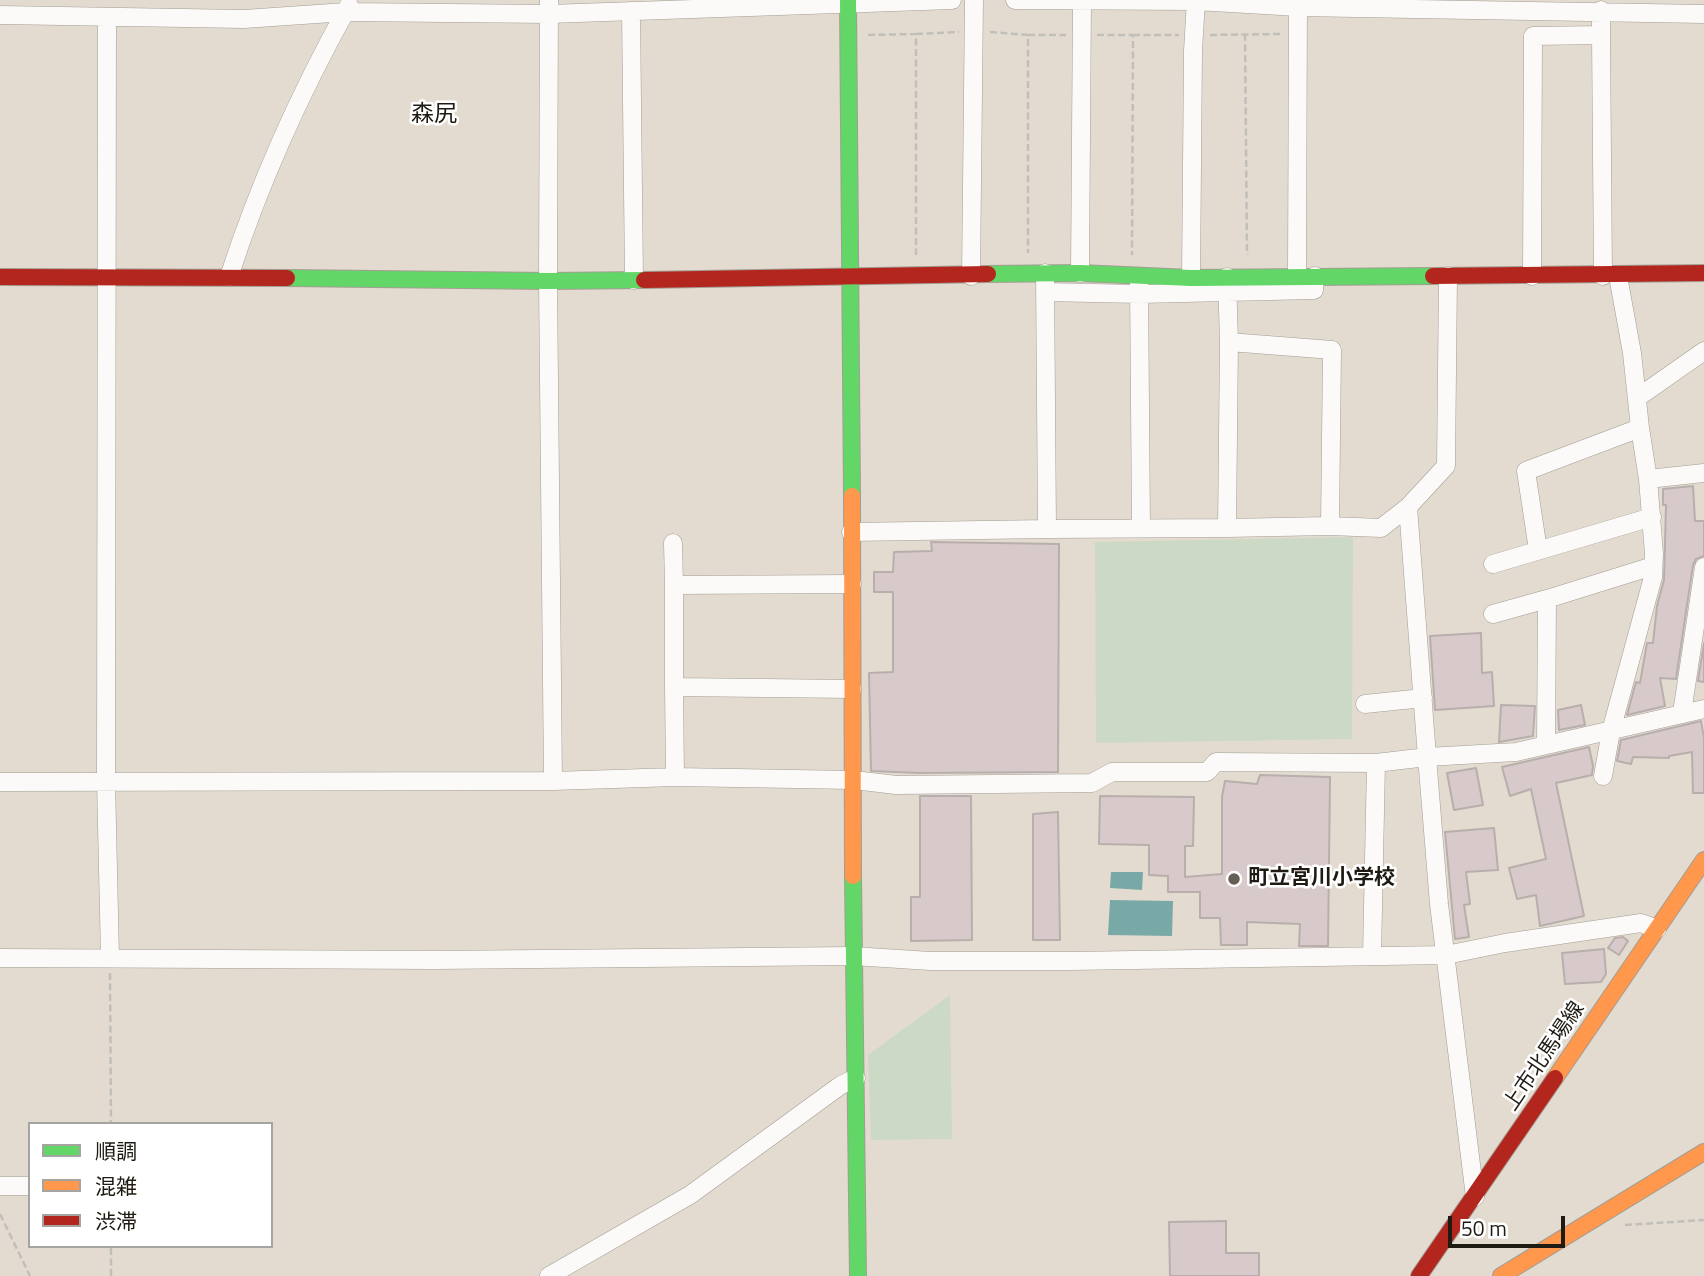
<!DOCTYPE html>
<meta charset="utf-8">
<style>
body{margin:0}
#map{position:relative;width:1704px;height:1276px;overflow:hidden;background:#e3dbcf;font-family:"Titillium Web","Noto Sans JP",sans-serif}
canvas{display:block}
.legend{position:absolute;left:28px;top:1122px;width:245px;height:126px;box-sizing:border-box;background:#fff;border:2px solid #a5a4a1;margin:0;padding:9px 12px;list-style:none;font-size:21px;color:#1f1b13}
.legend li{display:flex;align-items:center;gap:14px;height:35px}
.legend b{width:35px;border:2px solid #a5a4a1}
.scale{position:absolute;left:1448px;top:1216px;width:117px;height:32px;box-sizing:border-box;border:4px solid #1f1b13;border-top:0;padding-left:9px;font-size:21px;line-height:24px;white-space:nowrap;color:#1f1b13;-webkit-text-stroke:5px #fff;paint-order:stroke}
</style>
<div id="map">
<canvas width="1704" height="1276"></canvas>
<ul class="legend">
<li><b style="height:9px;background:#63d668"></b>順調</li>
<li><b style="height:9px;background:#ff974d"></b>混雑</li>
<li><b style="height:9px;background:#b3261e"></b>渋滞</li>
</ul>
<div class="scale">50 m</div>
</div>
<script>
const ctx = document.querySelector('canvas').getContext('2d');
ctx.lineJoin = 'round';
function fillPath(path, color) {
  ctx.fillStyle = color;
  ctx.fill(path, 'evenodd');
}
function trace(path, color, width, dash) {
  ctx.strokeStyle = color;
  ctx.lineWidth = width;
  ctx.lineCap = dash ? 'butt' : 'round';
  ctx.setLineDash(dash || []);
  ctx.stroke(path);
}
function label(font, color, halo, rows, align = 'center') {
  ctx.font = font + ' "Titillium Web","Noto Sans JP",sans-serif';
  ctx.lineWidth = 5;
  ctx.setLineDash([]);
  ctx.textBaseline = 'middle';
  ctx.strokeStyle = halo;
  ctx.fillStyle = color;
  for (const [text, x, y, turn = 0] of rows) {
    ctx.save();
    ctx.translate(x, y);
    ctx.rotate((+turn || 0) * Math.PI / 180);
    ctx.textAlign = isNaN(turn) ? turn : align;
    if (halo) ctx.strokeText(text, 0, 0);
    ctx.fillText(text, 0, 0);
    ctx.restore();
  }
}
fillPath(new Path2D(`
 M1353 537 1352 739 1096 743 1095 542Z
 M950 995 952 1139 871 1140 868 1055Z`), '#ccdac5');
fillPath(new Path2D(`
 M1111 872H1143L1142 890 1110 888Z
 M1110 900 1173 901 1172 936 1108 935Z`), '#78a9a7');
const building = new Path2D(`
 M1693 486 1695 521H1704V556L1696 559 1693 565 1676 679 1660 678 1665 706 1627 715 1636 682 1640 683 1647 643H1653L1657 606 1664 580 1666 505H1663V489Z
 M931 542 1059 544 1058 772 920 773 871 771 869 673 893 672V592H874V572H893L894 552 932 551Z
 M1481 633 1482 673 1492 672 1494 706 1435 710 1430 636Z
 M1704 643V682L1698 681Z
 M1501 705 1535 706 1533 736 1499 742Z
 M1581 705 1585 725 1559 730 1558 710Z
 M1701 721 1704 738V793H1693L1692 752 1669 756V758L1633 757 1631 764 1617 761 1621 740Z
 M1589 747 1593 766 1592 775 1556 783 1584 916 1540 926 1536 895 1517 899 1509 868 1546 859 1531 789 1510 796 1502 767Z
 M1476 768 1483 805 1454 810 1447 773Z
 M1260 775 1330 777 1328 946H1299L1300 924 1247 922V945H1221L1220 918H1200V892H1168V876L1149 875V845L1099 844 1100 796 1194 797 1193 846H1185V877L1222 874V797L1225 781 1257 784Z
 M920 796H971L972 940 911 941V897H920Z
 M1058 812 1060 940H1033V814Z
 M1494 828 1498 870 1466 872 1470 904 1464 905 1469 937 1455 939 1445 832Z
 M1623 937 1628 941 1619 955 1608 948 1615 938Z
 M1604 949 1606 974 1601 982 1565 984 1562 953Z
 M1226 1221V1253H1259V1276H1170L1169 1222Z`);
fillPath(building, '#d8caca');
trace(building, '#b8afac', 2);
const street = new Path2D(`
 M549 0 548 281 553 781
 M1015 0 1196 1 1298 7 1704 14
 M631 11 634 280
 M0 15 244 19 346 12 549 14 952 0
 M107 17 106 781 110 957
 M1601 35 1603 276
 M1080 273 1082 0
 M971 276 974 0
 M1297 276 1298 0
 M1532 276 1533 36 1601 35V10
 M229 277C260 181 300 93 349 5
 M1227 277 1229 342 1332 350 1330 526 1381 528 1408 507
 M1191 278 1193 51 1196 0
 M1139 283 1141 528
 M1045 292 1139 294 1314 290 1315 276
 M1229 342 1227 528 1330 526
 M1637 398 1704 351
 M1648 479 1704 473
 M1047 529 1227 528
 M851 532 1047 529 1045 273
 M673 543 674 585
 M1538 550 1526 471 1640 428
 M1493 564 1652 517
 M1547 599 1653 566
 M1493 614 1547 599 1546 745
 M674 687V585L852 584
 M1365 704 1423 698
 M1682 713 1704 567
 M1603 776 1611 731 1653 577 1654 554 1648 479 1640 428 1632 353 1618 276
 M675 777 674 687 852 689
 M0 782 553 781 675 777 854 780 896 785 1092 783 1112 772H1207L1216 762 1376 763
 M1372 956 1376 763 1427 757 1408 507 1446 466 1448 276
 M0 958 435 960 853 956 930 961H1072L1446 955 1505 943 1641 923 1657 929
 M0 1186H30
 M1475 1197 1439 904 1427 757 1516 752 1704 709
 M549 1276 690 1195 841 1085 856 1078`);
const fast = new Path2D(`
 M848 0 852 496
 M988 274 1080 273 1191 278 1433 276
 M287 278 548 281 644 280
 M853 876 858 1276`);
const slow = new Path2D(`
 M852 496 853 876
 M1555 1078 1704 860
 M1501 1276 1704 1152`);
const jam = new Path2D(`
 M1433 276 1704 273
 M0 277 287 278
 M644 280 988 274
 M1419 1276 1555 1078`);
trace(street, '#a39d94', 19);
trace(fast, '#a39d94', 18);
trace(slow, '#a39d94', 18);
trace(jam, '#a39d94', 18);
trace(new Path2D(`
 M990 32 1028 35V253
 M916 34 959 32
 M1245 34 1247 255
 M868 35 916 34V255
 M1028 35H1066
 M1097 35H1133L1132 255
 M1133 35H1179
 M1210 35 1281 34
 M110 973 111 1124
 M0 1214 30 1276
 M1625 1225 1704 1220
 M111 1276V1246`), '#c1bfba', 2.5, [7, 3.5]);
trace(street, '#fbfaf8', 18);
trace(fast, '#63d668', 16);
trace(slow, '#ff974d', 16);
trace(jam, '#b3261e', 16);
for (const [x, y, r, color] of [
 [1234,879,7,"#645e55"]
]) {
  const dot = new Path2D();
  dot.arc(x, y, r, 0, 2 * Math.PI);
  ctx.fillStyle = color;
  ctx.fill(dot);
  trace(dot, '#fff', 2.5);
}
label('bold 21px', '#1f1b13', '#fff', [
 ["町立宮川小学校",1248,879]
], 'left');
label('21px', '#1f1b13', '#fff', [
 ["上市北馬場線",1545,1057,-56]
]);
label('23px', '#1f1b13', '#fff', [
 ["森尻",434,115]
]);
</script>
